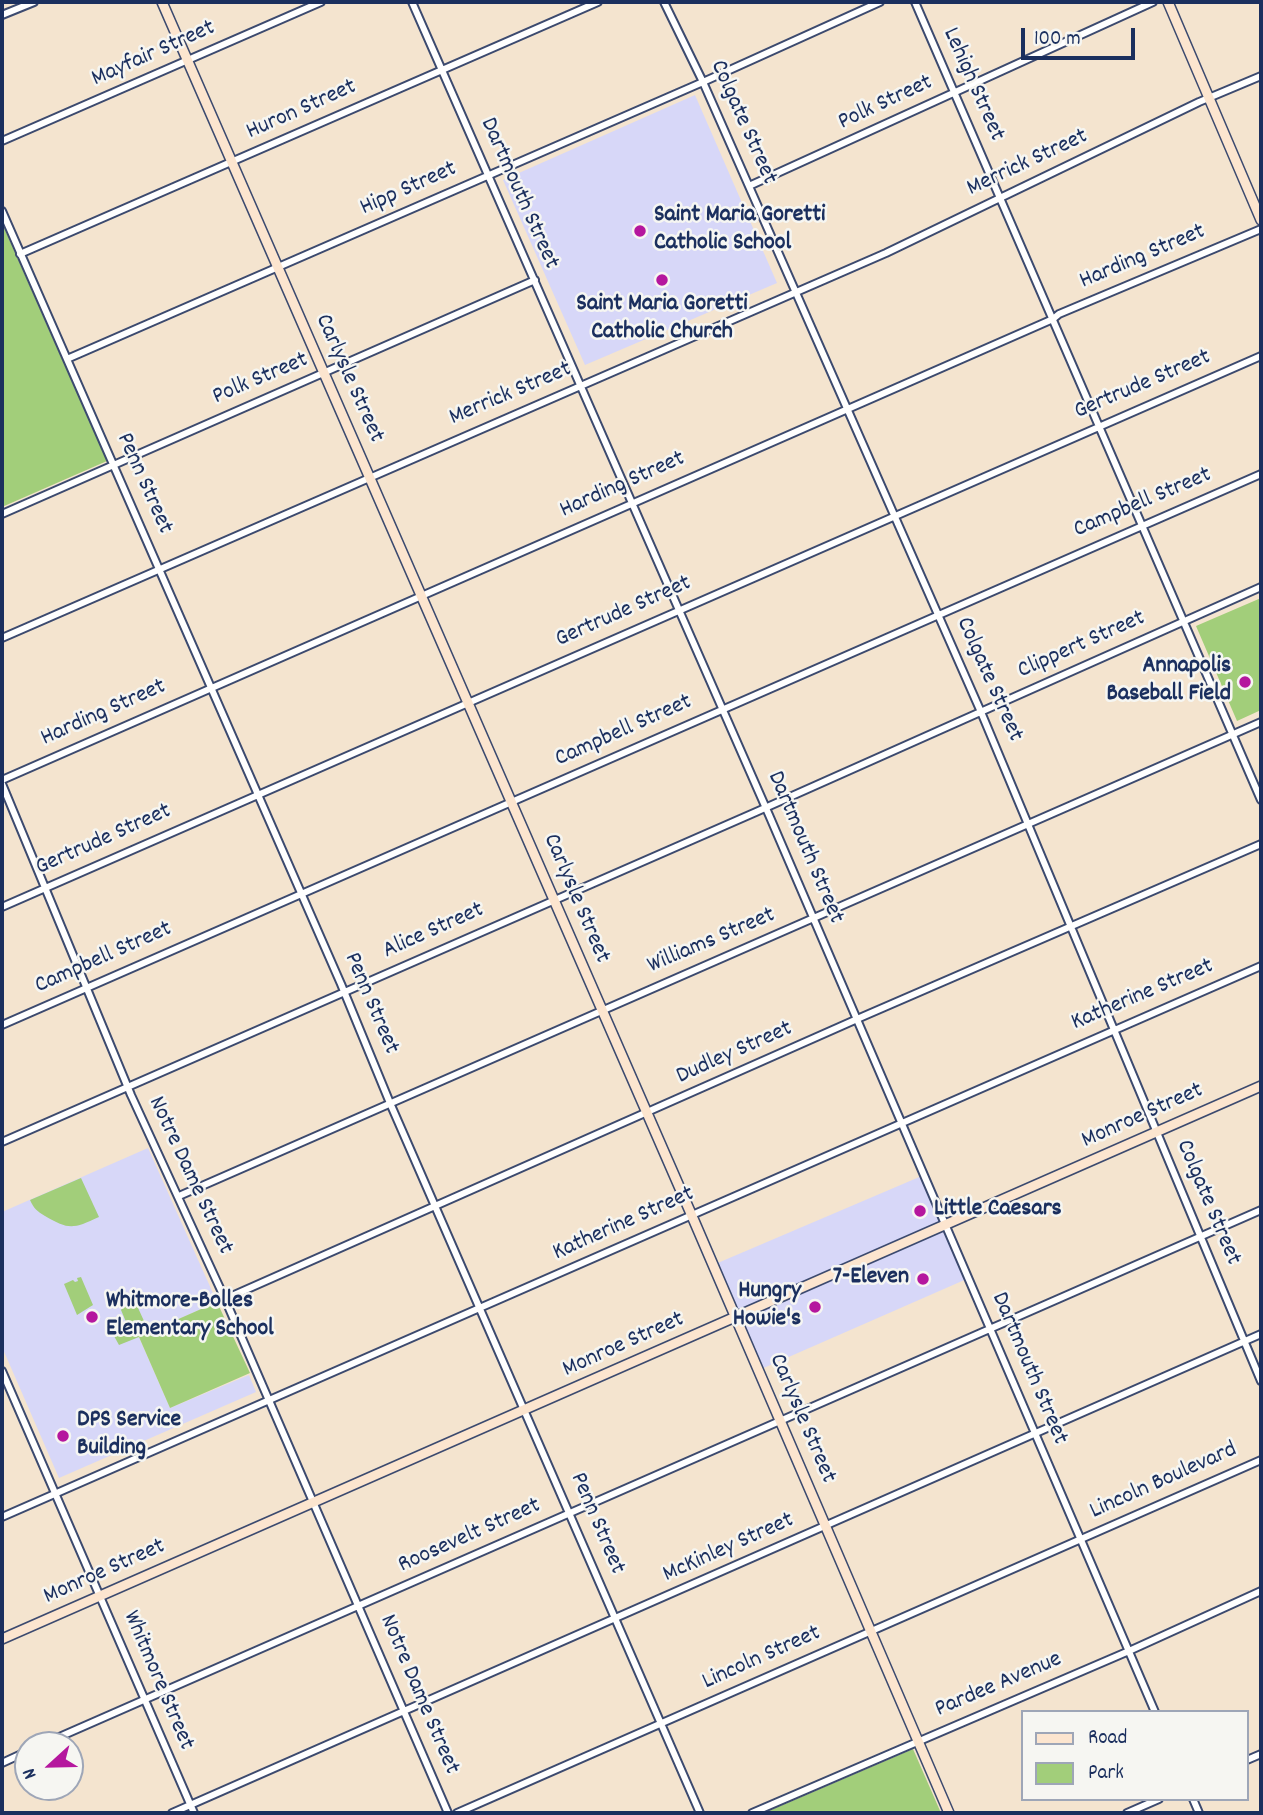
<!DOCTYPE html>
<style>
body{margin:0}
#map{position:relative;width:1263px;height:1815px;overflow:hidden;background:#f4e4cf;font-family:Dekko,sans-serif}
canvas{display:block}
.frame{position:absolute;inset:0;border:4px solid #1b2f5e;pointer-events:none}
.legend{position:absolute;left:1021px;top:1710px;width:228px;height:91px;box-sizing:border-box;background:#f6f6f2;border:2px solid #9ea6b7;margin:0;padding:9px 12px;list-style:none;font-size:21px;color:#1b2f5e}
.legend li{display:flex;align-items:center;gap:14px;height:35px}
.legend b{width:35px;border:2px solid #9ea6b7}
.north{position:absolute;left:14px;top:1731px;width:70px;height:70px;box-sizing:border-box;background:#f6f6f2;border:2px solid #9ea6b7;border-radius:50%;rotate:248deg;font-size:19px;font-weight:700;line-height:28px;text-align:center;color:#1b2f5e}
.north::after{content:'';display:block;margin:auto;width:24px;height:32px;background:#b5179e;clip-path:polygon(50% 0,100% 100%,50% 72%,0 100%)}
.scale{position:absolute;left:1021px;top:28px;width:114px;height:32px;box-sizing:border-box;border:4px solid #1b2f5e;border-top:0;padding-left:9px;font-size:21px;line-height:24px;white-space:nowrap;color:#1b2f5e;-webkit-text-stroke:5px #f6f6f2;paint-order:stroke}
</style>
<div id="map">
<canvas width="1263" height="1815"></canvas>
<div class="frame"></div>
<ul class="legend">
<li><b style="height:9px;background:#fce5cf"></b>Road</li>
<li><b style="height:19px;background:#a2ce7a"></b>Park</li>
</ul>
<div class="north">N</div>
<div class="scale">100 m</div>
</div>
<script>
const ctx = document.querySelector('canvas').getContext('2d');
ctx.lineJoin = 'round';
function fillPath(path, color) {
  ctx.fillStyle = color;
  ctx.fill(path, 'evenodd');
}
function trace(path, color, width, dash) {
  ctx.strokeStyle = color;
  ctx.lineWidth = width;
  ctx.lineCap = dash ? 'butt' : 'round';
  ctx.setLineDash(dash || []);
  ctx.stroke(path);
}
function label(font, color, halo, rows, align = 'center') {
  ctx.font = font + ' Dekko,sans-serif';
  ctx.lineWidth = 5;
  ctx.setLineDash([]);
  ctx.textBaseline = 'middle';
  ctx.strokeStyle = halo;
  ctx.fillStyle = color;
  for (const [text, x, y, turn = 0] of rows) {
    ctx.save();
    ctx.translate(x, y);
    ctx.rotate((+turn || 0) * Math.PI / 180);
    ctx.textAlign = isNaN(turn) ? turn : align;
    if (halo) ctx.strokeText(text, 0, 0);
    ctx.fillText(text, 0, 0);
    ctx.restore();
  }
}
fillPath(new Path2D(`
 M695 95 777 283 585 365 503 180Z
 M148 1148 217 1302 139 1337 170 1408 249 1375 256 1392 59 1478 2 1347V1212Z
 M924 1175 969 1278 759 1370 713 1265Z`), '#d7d7f8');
fillPath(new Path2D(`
 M2 223 107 461 2 507Z
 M1261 598V710L1237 721 1196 626Z
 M81 1178 99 1217C73 1229 69 1230 45 1216 37 1211 34 1209 30 1200Z
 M81 1277 93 1305 77 1315 64 1284 73 1280 75 1282 78 1281 77 1278Z
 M134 1299 149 1332 217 1302 250 1373 170 1408 139 1337 119 1345 114 1336 129 1329 121 1310 126 1302Z
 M913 1749 941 1813H764Z`), '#a2ce7a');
const street = new Path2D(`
 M412 2 769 815 1155 1712
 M664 2 703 82 981 712 1261 1381
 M915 2 1261 800
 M2 15 34 2
 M2 141 321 2
 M749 186 1153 2
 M2 211 341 984 390 1103 700 1813
 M20 254 598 2
 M67 359 703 82 880 2
 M2 514 535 280
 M2 638 886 253 1199 102 1261 76
 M2 780 1053 319 1059 314 1261 229
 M2 784 131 1095 225 1299 448 1813
 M2 907 1261 356
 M2 1025 1261 474
 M2 1142 756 812 1261 587
 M179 1196 1261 722
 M225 1299 864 1016 1261 844
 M2 1371 194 1813
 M2 1517 1261 966
 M41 1745 1261 1210
 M1247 1760 1261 1754
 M2 1763 28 1751
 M1193 1799 1199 1813
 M172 1813 1261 1334
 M457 1813 1261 1460
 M752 1813 1129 1651 1261 1591
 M1127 1813 1159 1799`);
const secondary = new Path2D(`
 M162 2 692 1216 949 1813
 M1168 2 1261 220
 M2 1639 1261 1086`);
trace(street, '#3c4a6f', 10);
trace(secondary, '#3c4a6f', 12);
trace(street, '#fff', 6);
trace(secondary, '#fce5cf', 9);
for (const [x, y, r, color] of [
 [640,231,7,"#b5179e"],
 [662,280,7,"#b5179e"],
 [1245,682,7,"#b5179e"],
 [920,1211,7,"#b5179e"],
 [923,1279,7,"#b5179e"],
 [815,1307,7,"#b5179e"],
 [92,1317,7,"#b5179e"],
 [63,1436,7,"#b5179e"]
]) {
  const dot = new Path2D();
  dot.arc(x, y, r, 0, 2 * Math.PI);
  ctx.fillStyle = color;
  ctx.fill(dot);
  trace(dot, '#f6f6f2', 2.5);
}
label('24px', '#1b2f5e', '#f6f6f2', [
 ["Mayfair Street",154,55,-24],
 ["Lehigh Street",972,85,66],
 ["Polk Street",886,104,-25],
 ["Huron Street",302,111,-24],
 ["Colgate Street",742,123,66],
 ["Merrick Street",1028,164,-25],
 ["Hipp Street",409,190,-24],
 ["Dartmouth Street",518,194,66],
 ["Harding Street",1143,258,-23],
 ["Carlysle Street",348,379,66],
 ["Polk Street",261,380,-23],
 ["Gertrude Street",1143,386,-23],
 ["Merrick Street",511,395,-23],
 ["Penn Street",143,484,66],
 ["Harding Street",623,486,-24],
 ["Campbell Street",1143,504,-23],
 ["Gertrude Street",624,613,-24],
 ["Clippert Street",1082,646,-24],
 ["Colgate Street",988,680,66],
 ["Harding Street",104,714,-24],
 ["Campbell Street",624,732,-24],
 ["Gertrude Street",104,841,-24],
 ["Dartmouth Street",804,848,67],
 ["Carlysle Street",575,899,67],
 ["Alice Street",434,932,-24],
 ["Williams Street",712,942,-23],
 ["Campbell Street",104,959,-24],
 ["Katherine Street",1143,996,-23],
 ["Penn Street",370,1004,67],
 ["Dudley Street",735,1054,-24],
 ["Monroe Street",1143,1117,-24],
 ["Notre Dame Street",189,1176,65],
 ["Colgate Street",1207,1203,67],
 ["Katherine Street",624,1225,-24],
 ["Monroe Street",624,1346,-24],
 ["Dartmouth Street",1028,1369,67],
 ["Carlysle Street",801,1419,67],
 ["Lincoln Boulevard",1164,1482,-24],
 ["Penn Street",596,1524,67],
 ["Roosevelt Street",470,1537,-24],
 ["McKinley Street",729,1549,-24],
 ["Monroe Street",105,1573,-24],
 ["Lincoln Street",762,1659,-24],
 ["Whitmore Street",157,1681,67],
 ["Pardee Avenue",999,1686,-23],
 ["Notre Dame Street",418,1695,67]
]);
label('bold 24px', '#1b2f5e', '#f6f6f2', [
 ["Saint Maria Goretti",654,217],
 ["Catholic School",654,245],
 ["Saint Maria Goretti",662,306,"center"],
 ["Catholic Church",662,334,"center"],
 ["Annapolis",1231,668,"right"],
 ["Baseball Field",1231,696,"right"],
 ["Little Caesars",934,1211],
 ["7-Eleven",909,1279,"right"],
 ["Hungry",801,1293,"right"],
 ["Howie's",801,1321,"right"],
 ["Whitmore-Bolles",106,1303],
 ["Elementary School",106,1331],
 ["DPS Service",77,1422],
 ["Building",77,1450]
], 'left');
</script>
